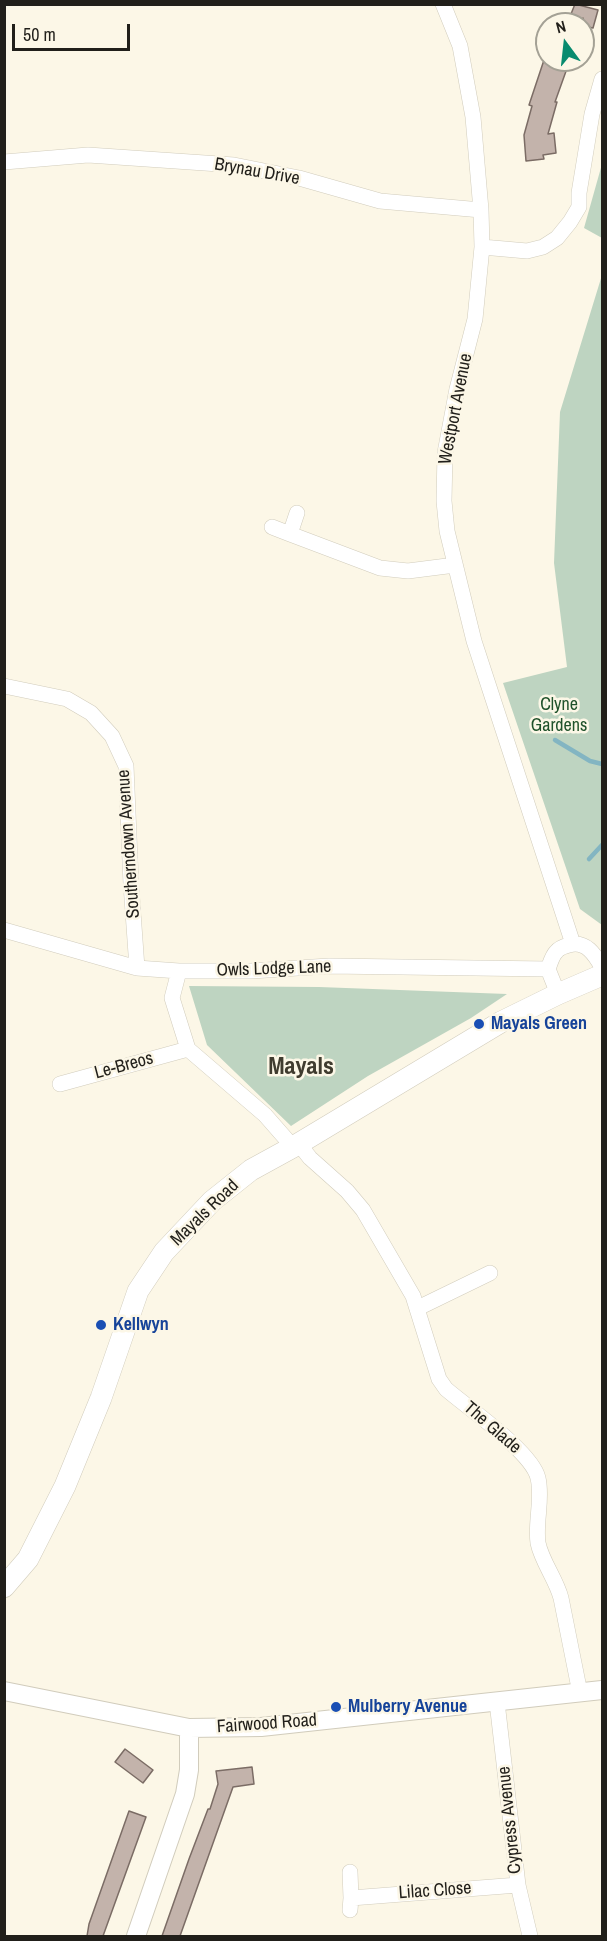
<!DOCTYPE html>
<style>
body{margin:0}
#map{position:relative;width:607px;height:1941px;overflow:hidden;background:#fcf7e7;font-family:"Archivo Narrow",sans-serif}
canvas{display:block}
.frame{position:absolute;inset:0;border:6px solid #211f1a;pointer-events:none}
.north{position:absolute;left:535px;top:12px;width:60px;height:60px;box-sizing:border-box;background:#fcf7e7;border:2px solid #a4a195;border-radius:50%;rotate:345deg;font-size:16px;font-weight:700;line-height:24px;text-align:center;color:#211f1a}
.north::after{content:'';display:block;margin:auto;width:21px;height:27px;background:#088b6f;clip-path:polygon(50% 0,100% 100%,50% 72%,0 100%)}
.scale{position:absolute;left:12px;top:24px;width:118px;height:27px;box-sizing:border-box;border:3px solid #211f1a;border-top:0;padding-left:8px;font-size:18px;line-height:21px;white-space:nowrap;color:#211f1a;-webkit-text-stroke:4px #fcf7e7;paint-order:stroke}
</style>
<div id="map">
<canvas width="607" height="1941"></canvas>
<div class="frame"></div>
<div class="north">N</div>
<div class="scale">50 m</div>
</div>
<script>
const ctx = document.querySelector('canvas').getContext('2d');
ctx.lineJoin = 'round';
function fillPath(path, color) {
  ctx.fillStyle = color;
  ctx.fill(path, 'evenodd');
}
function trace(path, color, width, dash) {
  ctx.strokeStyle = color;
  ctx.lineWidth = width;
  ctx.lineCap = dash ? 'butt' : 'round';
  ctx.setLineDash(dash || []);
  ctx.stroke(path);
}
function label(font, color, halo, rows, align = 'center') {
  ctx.font = font + ' "Archivo Narrow",sans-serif';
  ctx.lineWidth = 5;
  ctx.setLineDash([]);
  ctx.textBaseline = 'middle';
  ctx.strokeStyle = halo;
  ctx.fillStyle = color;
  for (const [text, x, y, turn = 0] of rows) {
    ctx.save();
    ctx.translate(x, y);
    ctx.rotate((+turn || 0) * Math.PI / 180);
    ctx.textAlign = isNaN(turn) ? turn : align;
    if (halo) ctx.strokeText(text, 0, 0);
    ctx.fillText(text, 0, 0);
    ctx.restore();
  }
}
fillPath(new Path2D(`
 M602 164V238L584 228Z
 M602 275V925L580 909 503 683 567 667 554 563 560 412Z
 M189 986 319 987 507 994 471 1018 368 1076 291 1126 207 1045Z`), '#bed4c1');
trace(new Path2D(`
 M555 740 590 761 602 764
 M589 859 602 845`), '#83b5c2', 4.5);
const building = new Path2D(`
 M575 4 598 10 593 28 583 26V18L581 24H567Z
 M544 60H570L555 102H557L548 134 554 133 556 153 543 155 544 159 526 161 524 135 532 106 529 105Z
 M125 1749 153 1770 143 1783 115 1762Z
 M252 1767 254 1784 233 1787 180 1936H162L189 1859 208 1809H210L218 1784 216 1771Z
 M129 1811 146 1817 103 1936H87L89 1924Z`);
fillPath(building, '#c3b3ab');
trace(building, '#7b6c65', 1.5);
const minor = new Path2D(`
 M443 4 460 46 473 117 481 210 482 247 475 319 457 389 445 453 444 501 447 531 474 641 573 944
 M4 162 88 155 234 165 299 178 380 201 481 210
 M482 247 527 251 543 247 557 238 570 222 579 207V193L592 114 602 79
 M297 513 290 534 380 568 408 571 455 565
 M272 527 290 534
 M4 686 67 699 91 713 112 736 126 766 131 884 137 968
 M4 930 137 968 179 971H251L329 966 548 969
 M179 971 172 998 188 1049 265 1115 293 1147
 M558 994 548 969C550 964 552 956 556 952 559 948 565 946 569 945 586 940 595 955 602 967
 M60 1084 188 1049
 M299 1144 310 1158 347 1191 363 1210 413 1296 439 1379 446 1389C468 1408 532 1452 538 1478 543 1499 535 1522 538 1543 542 1562 556 1579 561 1598L580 1693
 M418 1308 490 1273
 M497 1702 518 1885 530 1936
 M350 1872 351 1898
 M350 1910 351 1898 518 1885`);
const tertiary = new Path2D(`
 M4 1691 189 1728 261 1727 602 1690
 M136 1936 185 1794 189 1770V1728`);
const secondary = new Path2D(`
 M4 1587 28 1559 65 1486 101 1398 138 1291 164 1252 212 1201 251 1170 293 1147 501 1022 558 994 602 975`);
trace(minor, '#d1ccbc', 16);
trace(tertiary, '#d1ccbc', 20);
trace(secondary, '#d1ccbc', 22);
trace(minor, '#fff', 15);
trace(tertiary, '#fff', 18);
trace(secondary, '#fff', 21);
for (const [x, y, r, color] of [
 [479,1024,6,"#1a4fb4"],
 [101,1325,6,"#1a4fb4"],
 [336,1707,6,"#1a4fb4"]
]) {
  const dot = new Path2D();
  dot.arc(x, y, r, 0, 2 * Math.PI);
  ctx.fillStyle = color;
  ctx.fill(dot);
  trace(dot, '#fcf7e7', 2);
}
label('18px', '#211f1a', '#fcf7e7', [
 ["Brynau Drive",257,172,10],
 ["Westport Avenue",456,409,-79],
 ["Southerndown Avenue",129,844,-94],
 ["Owls Lodge Lane",274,969,-2],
 ["Le-Breos",124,1066,-15],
 ["Mayals Road",205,1213,-44],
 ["The Glade",492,1428,41],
 ["Fairwood Road",267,1724,-4],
 ["Cypress Avenue",510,1820,-96],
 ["Lilac Close",435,1891,-4]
]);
label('18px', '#20522b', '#fcf7e7', [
 ["Clyne",559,705],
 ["Gardens",559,726]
]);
label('bold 18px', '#164399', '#fcf7e7', [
 ["Mayals Green",491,1024],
 ["Kellwyn",113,1325],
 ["Mulberry Avenue",348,1707]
], 'left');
label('bold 24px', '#403c2f', '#fcf7e7', [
 ["Mayals",301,1068]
]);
</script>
